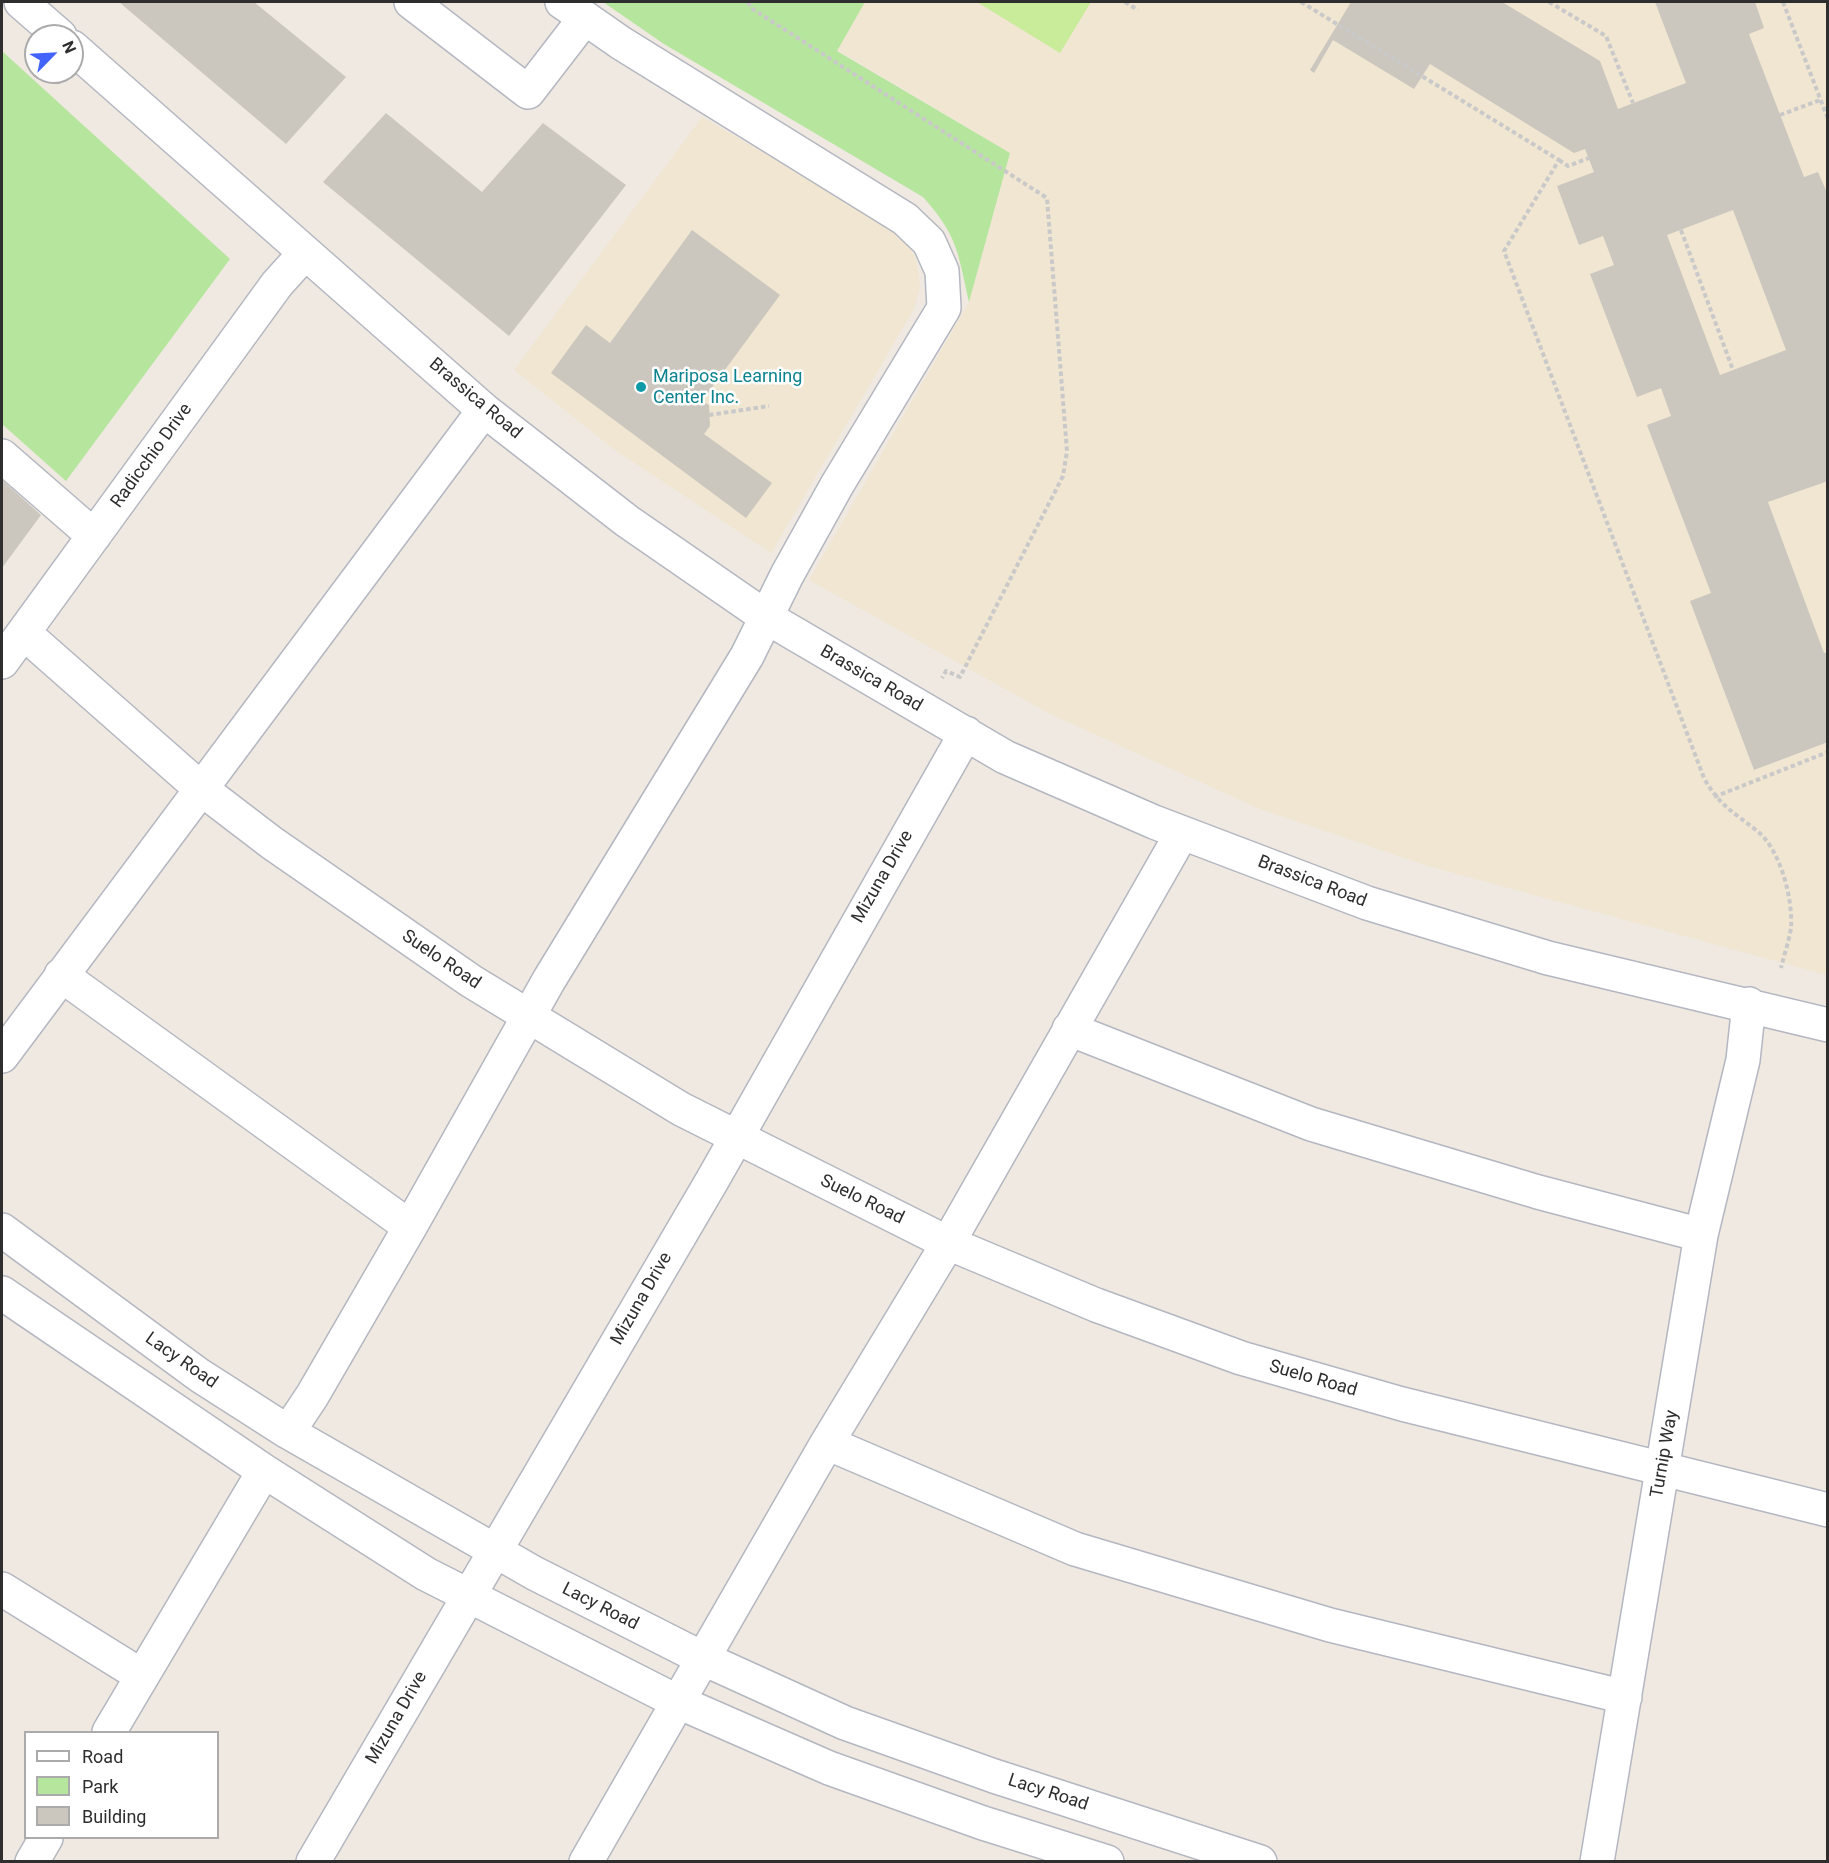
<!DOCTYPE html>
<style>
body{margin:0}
#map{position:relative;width:1829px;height:1863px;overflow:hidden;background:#efe9e1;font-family:Roboto,sans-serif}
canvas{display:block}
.frame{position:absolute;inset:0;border:3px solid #2e2e2e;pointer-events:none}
.legend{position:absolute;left:24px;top:1731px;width:195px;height:108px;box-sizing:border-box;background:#fff;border:2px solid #ababab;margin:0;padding:8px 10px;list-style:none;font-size:18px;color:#2e2e2e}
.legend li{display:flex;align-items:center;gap:12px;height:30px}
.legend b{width:30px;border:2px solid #ababab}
.north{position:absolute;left:24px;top:24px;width:60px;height:60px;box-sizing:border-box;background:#fff;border:2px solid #ababab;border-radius:50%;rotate:66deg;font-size:16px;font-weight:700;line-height:24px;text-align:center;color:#2e2e2e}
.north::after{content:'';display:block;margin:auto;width:21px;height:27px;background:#4264fb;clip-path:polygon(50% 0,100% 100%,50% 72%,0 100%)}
</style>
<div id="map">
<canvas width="1829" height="1863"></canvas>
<div class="frame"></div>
<ul class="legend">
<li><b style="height:8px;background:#fff"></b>Road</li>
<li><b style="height:16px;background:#b6e59e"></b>Park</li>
<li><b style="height:16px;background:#cbc7bf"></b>Building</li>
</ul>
<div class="north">N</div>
</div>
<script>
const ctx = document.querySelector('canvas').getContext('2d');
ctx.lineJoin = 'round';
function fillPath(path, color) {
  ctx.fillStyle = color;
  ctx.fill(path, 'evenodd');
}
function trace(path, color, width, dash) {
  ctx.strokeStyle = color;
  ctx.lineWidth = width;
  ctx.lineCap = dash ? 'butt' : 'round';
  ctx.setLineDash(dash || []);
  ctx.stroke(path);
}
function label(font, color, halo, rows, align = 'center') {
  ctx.font = font + ' Roboto,sans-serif';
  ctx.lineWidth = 5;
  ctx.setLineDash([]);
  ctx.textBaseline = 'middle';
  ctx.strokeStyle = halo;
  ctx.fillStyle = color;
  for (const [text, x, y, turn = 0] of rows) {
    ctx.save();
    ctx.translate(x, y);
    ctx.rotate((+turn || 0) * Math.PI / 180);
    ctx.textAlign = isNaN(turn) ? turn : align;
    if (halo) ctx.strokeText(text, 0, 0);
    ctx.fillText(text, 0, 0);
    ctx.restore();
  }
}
fillPath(new Path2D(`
 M865 2H1827V975L1428 866 1260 809 1050 714 809 580 969 302 1010 153 837 50Z
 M702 117 888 225 907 239 917 263 920 286 914 309 771 553 615 450 514 370Z`), '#f0e6d1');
fillPath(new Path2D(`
 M603 2H865L837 51 1010 153 969 302C958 253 958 236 923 197L664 44Z
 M2 51 230 259 66 481 2 424Z`), '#b6e59e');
fillPath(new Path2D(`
 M977 2H1091L1060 53Z`), '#c9ec9a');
fillPath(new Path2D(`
 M119 2H254L346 77 286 144Z
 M1351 2H1502L1600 61 1618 109 1686 83 1655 2H1755L1764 28 1749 34 1804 177 1818 172 1828 195V481L1768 502 1824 653 1828 652V742L1754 770 1690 601 1711 593 1647 425 1671 416 1661 388 1637 397 1590 274 1614 265 1603 236 1579 245 1557 186 1594 172 1585 149 1574 153 1430 64 1414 89 1333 40 1314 73 1310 70ZM1733 210 1786 350 1720 375 1667 235Z
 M386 113 482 192 543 123 626 185 509 336 323 182Z
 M692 230 780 295 702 401 709 405 710 426 704 434 772 483 746 518 551 373 586 325 610 343Z
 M2 480 41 515 2 568Z`), '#cbc7bf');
const minor = new Path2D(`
 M21 2 60 36
 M411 2 528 92 585 18
 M72 47 484 410 627 521 766 617 1005 757 1154 822 1367 903 1548 958 1828 1025
 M2 456 94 536
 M24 633 200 788 272 843 471 981 681 1109 948 1243 1096 1305 1241 1358 1402 1404 1828 1510
 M2 662 277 284 305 253
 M61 975 410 1227
 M1069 1029 1311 1124 1538 1192 1701 1235
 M2 1056 484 410
 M2 1230 199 1375 288 1432 534 1573 702 1658 845 1723 994 1776 1260 1862
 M2 1293 264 1471 426 1574 676 1701 829 1768 983 1823 1107 1862
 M288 1432 312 1396 410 1227 549 980 747 656 787 575 837 485 944 308 942 271 929 242 905 219 621 43 562 2
 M827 1443 1075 1549 1330 1625 1625 1697
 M2 1589 142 1676
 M109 1732 264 1471
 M32 1862 46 1838
 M313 1862 713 1179 966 733
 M586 1862 827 1443 948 1243 1182 833
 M1597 1862 1701 1235 1743 1060 1749 1004`);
trace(minor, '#b4b7c1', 36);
trace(new Path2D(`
 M748 2 751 8 1047 198 1067 451 1063 476 960 677 946 671 942 678
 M1125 2 1138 10
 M1301 2 1559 160 1504 251 1704 778C1719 805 1733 812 1756 830 1780 848 1793 898 1791 928 1789 941 1784 955 1781 968
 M1549 2 1606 36 1633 103
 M1783 2 1828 119
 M1780 115 1820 100
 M1559 160 1568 166 1589 158
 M1681 230 1733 370
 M709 415 769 406
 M1714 797 1828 752`), '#c9c9c9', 4, [4.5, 3]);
trace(minor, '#fff', 33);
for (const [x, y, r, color] of [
 [641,387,6,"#0f9aa8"]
]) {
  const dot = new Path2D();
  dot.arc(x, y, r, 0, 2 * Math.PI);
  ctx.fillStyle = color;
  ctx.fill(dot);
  trace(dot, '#fff', 2);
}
label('18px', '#0d838f', '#fff', [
 ["Mariposa Learning",653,377],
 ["Center Inc.",653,398]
], 'left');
label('18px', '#2e2e2e', '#fff', [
 ["Brassica Road",475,399,40],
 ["Radicchio Drive",152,456,-54],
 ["Brassica Road",871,679,30],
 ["Mizuna Drive",883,877,-60],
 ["Brassica Road",1312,882,21],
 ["Suelo Road",441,960,34],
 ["Suelo Road",862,1200,26],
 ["Mizuna Drive",642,1299,-60],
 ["Lacy Road",181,1361,35],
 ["Suelo Road",1313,1379,16],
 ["Turnip Way",1665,1454,-80],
 ["Lacy Road",600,1607,27],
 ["Mizuna Drive",397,1718,-60],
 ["Lacy Road",1048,1793,18]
]);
</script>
